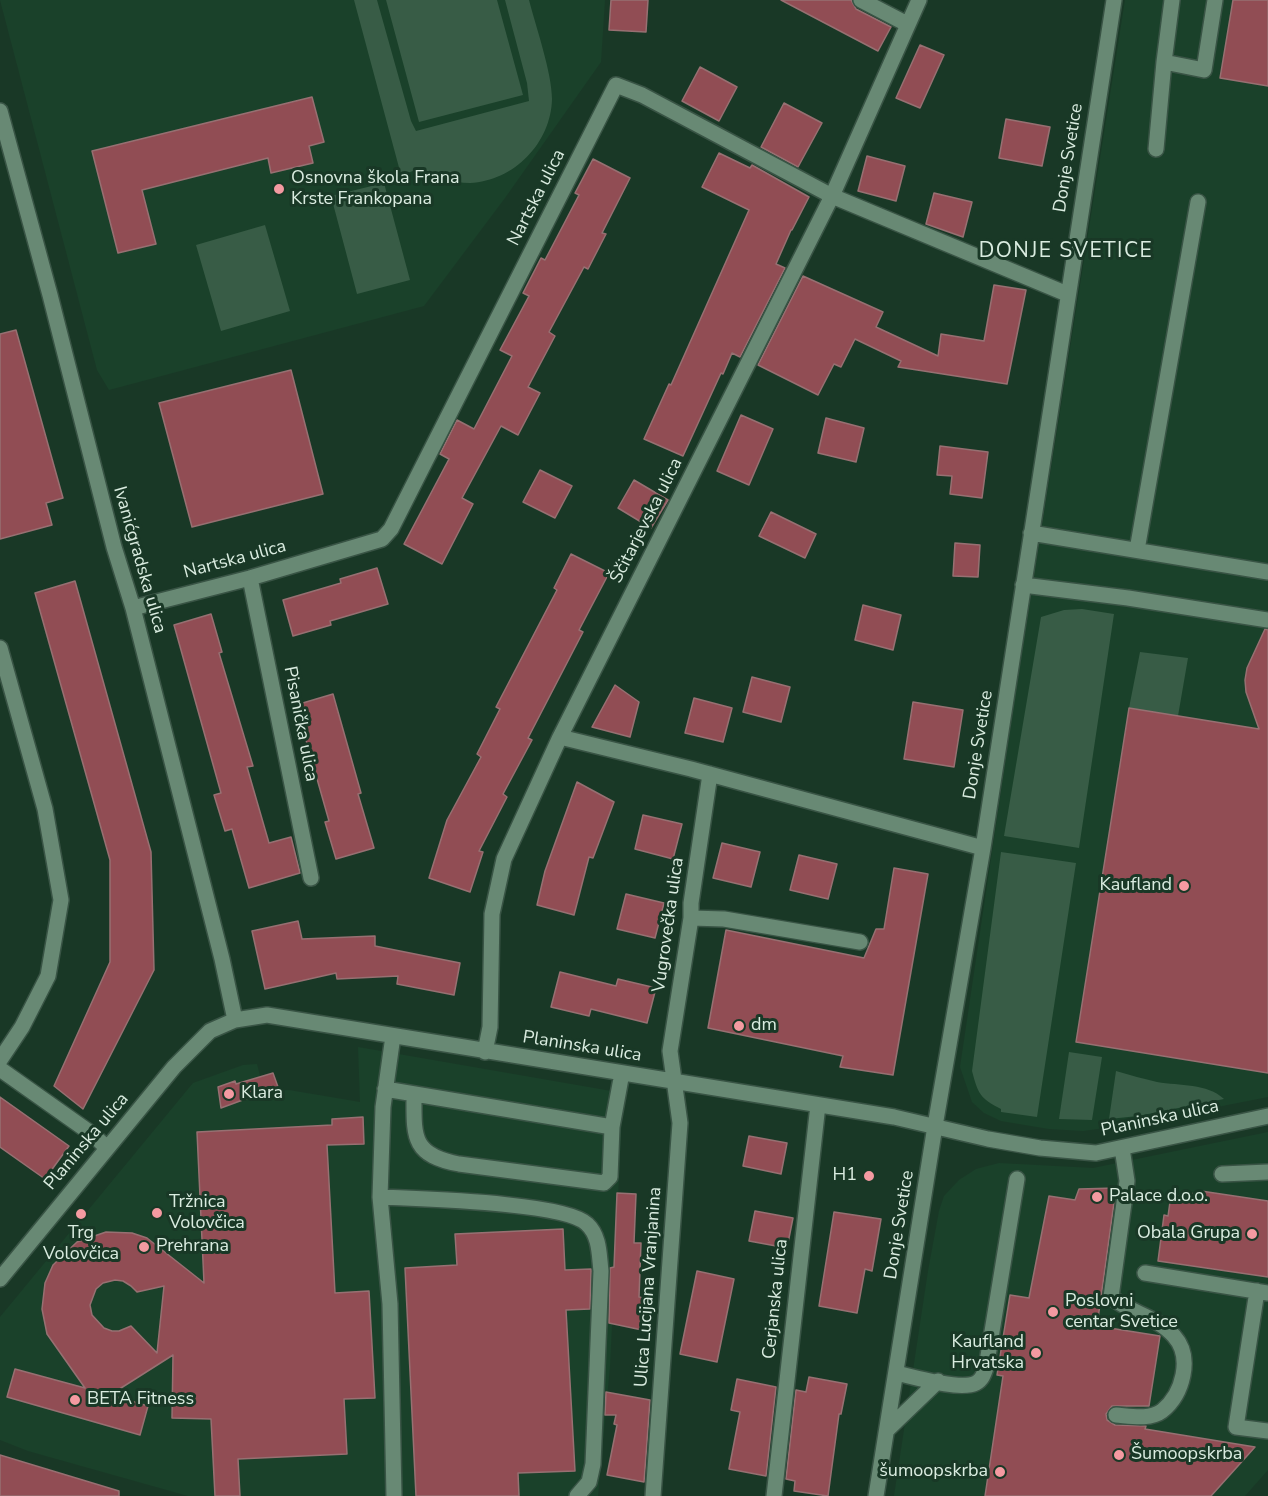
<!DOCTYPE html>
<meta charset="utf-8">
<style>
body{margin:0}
canvas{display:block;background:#193826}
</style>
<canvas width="1268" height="1496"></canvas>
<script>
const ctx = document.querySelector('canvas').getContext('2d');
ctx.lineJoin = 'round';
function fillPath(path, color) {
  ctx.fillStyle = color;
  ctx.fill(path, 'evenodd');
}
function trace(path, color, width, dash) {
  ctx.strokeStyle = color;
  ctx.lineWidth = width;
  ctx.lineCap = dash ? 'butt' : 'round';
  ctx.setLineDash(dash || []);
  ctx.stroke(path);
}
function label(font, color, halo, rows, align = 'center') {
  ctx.font = font + ' "Nunito Sans",sans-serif';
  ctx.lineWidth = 6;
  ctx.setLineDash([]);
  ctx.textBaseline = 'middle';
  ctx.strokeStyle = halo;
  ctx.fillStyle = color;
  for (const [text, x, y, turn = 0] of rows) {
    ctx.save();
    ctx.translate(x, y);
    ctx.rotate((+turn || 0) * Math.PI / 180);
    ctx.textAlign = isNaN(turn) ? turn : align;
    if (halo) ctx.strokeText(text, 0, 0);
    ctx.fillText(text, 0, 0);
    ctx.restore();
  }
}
fillPath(new Path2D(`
 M0 0H605L601 62 505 198 424 306 109 390 97 370Z
 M1125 0H1268V1097L1126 1125 1083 1131 1049 1129 1001 1121 984 1113 972 1102 960 1067 1015 697Z
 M358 1047 623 1093 610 1366 598 1496H188L28 1451 0 1440V1317L193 1083 243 1065 257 1064 264 1092 289 1090 360 1102Z
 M1268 1132V1470L1245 1496H894L928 1271 939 1211 944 1196 959 1180 976 1169 999 1163 1093 1168Z`), '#1a412a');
fillPath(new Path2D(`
 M354 0H377L411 121 416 131 529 101 527 83 505 0H529C536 27 552 73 552 99 551 143 514 181 470 183 452 183 436 177 422 168L401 175Z
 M386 0H497L523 95 419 122Z
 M384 183 410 280 357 294 331 196Z
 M265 225 290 311 221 331 196 245Z
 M1082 609 1114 614 1079 848 1004 836 1041 617 1064 610Z
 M1140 652 1188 658 1178 716 1129 708Z
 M1001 852 1076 863 1037 1117 1001 1112V1109C980 1098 978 1094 972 1071Z
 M1069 1052 1102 1057 1092 1120 1059 1119Z
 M1116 1071C1130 1075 1144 1079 1157 1082 1180 1086 1207 1083 1224 1099L1138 1116 1109 1119Z`), '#385c46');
const building = new Path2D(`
 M611 0H648L646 32 609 30Z
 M781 0H851L856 9 891 27 878 51Z
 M1233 0H1268V86L1220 78Z
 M920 45 944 55 920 108 896 98Z
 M700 67 737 87 719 121 682 101Z
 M312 97 324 142 309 146 313 163 271 173 268 158 142 190 156 244 118 253 92 151Z
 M784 103 822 123 798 167 761 147Z
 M1006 119 1050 127 1042 166 999 158Z
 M719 153 750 168 752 165 809 197 792 230H791L776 264 785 268 740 357 732 353 723 374 721 373 683 456 644 439 669 384 671 385 749 210 702 187Z
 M867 156 905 166 896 201 858 191Z
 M593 159 630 178 602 233 606 234 588 269 584 267 549 332 555 336 528 387 540 393 518 435 501 426 462 498 473 504 442 564 404 544 449 459 440 454 457 420 474 429 512 356 500 350 529 296 523 293 541 258 545 260 579 195 575 193Z
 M934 193 972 202 963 237 926 224Z
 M803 276 883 312 876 327 938 356 941 334 984 341 994 285 1026 290 1007 384 898 367 901 361 855 339 841 367 834 364 818 395 758 365Z
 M16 330 63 498 46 503 52 525 0 539V334Z
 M291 370 323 494 192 527 159 403Z
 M741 415 773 429 749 485 717 471Z
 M826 418 864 428 856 462 818 453Z
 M940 446 988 452 982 498 950 494 952 476 937 475Z
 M540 470 572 486 555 518 523 502Z
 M634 480 668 500 651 528 618 508Z
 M771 512 816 534 805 558 759 536Z
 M955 543 980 545 978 577 953 576Z
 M571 554 609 573 579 630 583 632 528 738 532 740 503 794 507 797 479 851 483 852 470 892 429 878 447 820 481 757 477 754 500 709 496 707 557 590 554 588Z
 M377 568 388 604 330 621 331 625 293 636 283 600 341 583 340 579Z
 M75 581 151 852 154 970 83 1109 54 1086 110 962V860L35 593Z
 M863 605 901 615 893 650 855 640Z
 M211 614 222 652 219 653 253 766 247 767 269 843 291 837 300 873 249 888 232 829 225 831 214 795 221 793 174 625Z
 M1265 629 1268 630V1073L1076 1042 1129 708 1259 729 1246 692 1245 680 1247 668Z
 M752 677 790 687 781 722 743 712Z
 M615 685 639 702 630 737 592 727Z
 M333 694 361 793 358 794 374 848 336 859 325 822 329 821 296 705Z
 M694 698 732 708 723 742 685 733Z
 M913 702 963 710 954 767 904 759Z
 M577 782 614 802 593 858 589 857 574 915 537 905 545 871Z
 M643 815 682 824 673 859 635 849Z
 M722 843 760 852 751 887 713 878Z
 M799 855 837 864 828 899 790 890Z
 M894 868 928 874 893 1075 840 1067 843 1056 708 1028 726 930 864 958 876 929H884Z
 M626 894 664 903 655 938 617 929Z
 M298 921 302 939 375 936V946L460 963 454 995 397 984 398 976 337 979 336 973 265 989 252 931Z
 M560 972 616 986 618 979 656 988 647 1023 591 1009 589 1016 551 1007Z
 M273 1073 278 1087 221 1108 218 1087 235 1081 236 1084Z
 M0 1097 69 1146 45 1179 0 1147Z
 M363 1117 364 1144 327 1145 335 1293 369 1291 375 1398 344 1399 347 1454 238 1459 240 1496H215L211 1419 172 1418 173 1355 110 1395 148 1406 140 1435 7 1397 15 1369 85 1388 47 1334 42 1309 45 1283 53 1265 77 1242 106 1232 132 1233 147 1238 204 1283 197 1132 332 1125V1119ZM115 1280 123 1281 131 1286 137 1292 164 1286 157 1353 131 1326 119 1331H112L104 1328 92 1315 90 1305 96 1289 103 1283Z
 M749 1136 787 1143 781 1174 743 1166Z
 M1116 1188 1097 1326 1160 1336 1149 1406H1112L1106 1414 1107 1420 1115 1425 1146 1426 1145 1429 1255 1447 1211 1496H985L1003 1376 997 1375 1010 1295 1029 1298 1049 1196 1075 1200 1079 1189Z
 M1201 1191 1268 1201V1277L1158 1261 1164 1215 1168 1216 1170 1202 1184 1192 1200 1195Z
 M617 1193 636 1194 634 1243H641L639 1297 648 1299 642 1330 609 1323 610 1268 614 1267Z
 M755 1211 793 1218 787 1248 749 1241Z
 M834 1212 881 1219 872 1271 865 1269 857 1313 819 1306Z
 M563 1229 565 1270 591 1269V1271L590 1309 566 1310 575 1471 518 1473 519 1496H416L405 1268 457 1265 455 1234Z
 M697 1271 734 1279 717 1362 680 1354Z
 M809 1377 847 1384 841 1414H839L828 1496 794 1491 795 1481 786 1479 796 1390 806 1392Z
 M737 1379 776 1387 766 1476 729 1469 740 1412 731 1410Z
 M606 1392 650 1400 644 1482 607 1475 617 1425 614 1424 616 1415H605Z
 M0 1455 119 1491V1496H0Z`);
fillPath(building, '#914d54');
trace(building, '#977072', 1.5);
const minor = new Path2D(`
 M861 0 907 24
 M1164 62 1204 70 1215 0
 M0 111 50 295 114 547 133 608 222 959 235 1020
 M1156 149 1164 62 1172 0
 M1031 533 1268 572
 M1137 550 1198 202
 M250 578 311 878
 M1023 585 1128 598 1268 620
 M133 608 250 578 382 539 391 529 616 85 642 95 832 196 1067 294
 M0 648 45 809 61 900 48 976 22 1027 0 1060
 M560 737 691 769 983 848
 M691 918 724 919 860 942
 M393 1036 383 1107 380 1197 390 1304 394 1496
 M485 1052 490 1027 492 914 504 859 560 737 832 196 919 0
 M0 1069 92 1134 107 1148
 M385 1089 612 1127 622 1073
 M414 1094C414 1136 411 1155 459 1164L604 1183 610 1177 612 1127
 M1222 1174 1268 1172
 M380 1197C417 1199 565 1202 587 1224 600 1236 599 1255 601 1271L593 1464 589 1482 577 1496
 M1145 1273 1268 1293
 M0 1279 174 1067 210 1031 235 1020 267 1015 894 1117 988 1139 1040 1148 1096 1153 1268 1116
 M1257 1291 1236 1427 1268 1431
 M896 1373C914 1377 960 1391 976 1383 982 1380 984 1374 986 1368L1017 1179
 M1116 1415C1130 1416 1150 1420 1162 1411 1183 1394 1193 1357 1174 1336 1158 1317 1130 1313 1111 1297L1127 1181 1122 1148
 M887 1430 938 1381
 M653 1496 680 1123 670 1051 691 918V903L710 774
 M774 1496 818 1105
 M876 1496 935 1126 983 848 1114 0`);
trace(minor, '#395445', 18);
trace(minor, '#688974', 15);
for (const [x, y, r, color] of [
 [279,189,6,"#f49aa1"],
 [1184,886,6,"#f49aa1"],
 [739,1026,6,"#f49aa1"],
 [229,1094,6,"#f49aa1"],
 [869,1176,6,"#f49aa1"],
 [1097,1197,6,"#f49aa1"],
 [157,1213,6,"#f49aa1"],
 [81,1214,6,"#f49aa1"],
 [1252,1234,6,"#f49aa1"],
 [144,1247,6,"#f49aa1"],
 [1053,1312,6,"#f49aa1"],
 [1036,1353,6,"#f49aa1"],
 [75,1400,6,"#f49aa1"],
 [1119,1455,6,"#f49aa1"],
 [1000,1472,6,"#f49aa1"]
]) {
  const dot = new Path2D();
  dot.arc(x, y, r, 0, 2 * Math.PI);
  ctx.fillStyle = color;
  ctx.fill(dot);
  trace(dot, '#193826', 2);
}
label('18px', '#daece0', '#193826', [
 ["Donje Svetice",1069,158,-81],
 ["Nartska ulica",537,198,-63],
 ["Ščitarjevska ulica",647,521,-63],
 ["Ivanićgradska ulica",139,560,74],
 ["Nartska ulica",235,560,-15],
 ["Pisanička ulica",300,724,79],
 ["Donje Svetice",979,745,-81],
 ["Vugrovečka ulica",669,925,-82],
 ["Planinska ulica",582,1047,9],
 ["Planinska ulica",1160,1119,-12],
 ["Planinska ulica",87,1142,-50],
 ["Donje Svetice",900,1225,-81],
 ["Ulica Lucijana Vranjanina",649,1287,-86],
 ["Cerjanska ulica",776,1299,-84]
]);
label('18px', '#daece0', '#193826', [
 ["Osnovna škola Frana",291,179],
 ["Krste Frankopana",291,200],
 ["Kaufland",1172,886,"right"],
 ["dm",751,1026],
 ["Klara",241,1094],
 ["H1",857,1176,"right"],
 ["Palace d.o.o.",1109,1197],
 ["Tržnica",169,1203],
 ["Volovčica",169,1224],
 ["Trg",81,1234,"center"],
 ["Volovčica",81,1255,"center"],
 ["Obala Grupa",1240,1234,"right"],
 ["Prehrana",156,1247],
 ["Poslovni",1065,1302],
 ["centar Svetice",1065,1323],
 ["Kaufland",1024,1343,"right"],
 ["Hrvatska",1024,1364,"right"],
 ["BETA Fitness",87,1400],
 ["Šumoopskrba",1131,1455],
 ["šumoopskrba",988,1472,"right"]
], 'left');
ctx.letterSpacing = '1.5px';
label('21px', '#daece0', '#193826', [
 ["DONJE SVETICE",1066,252]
]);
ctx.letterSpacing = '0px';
</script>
